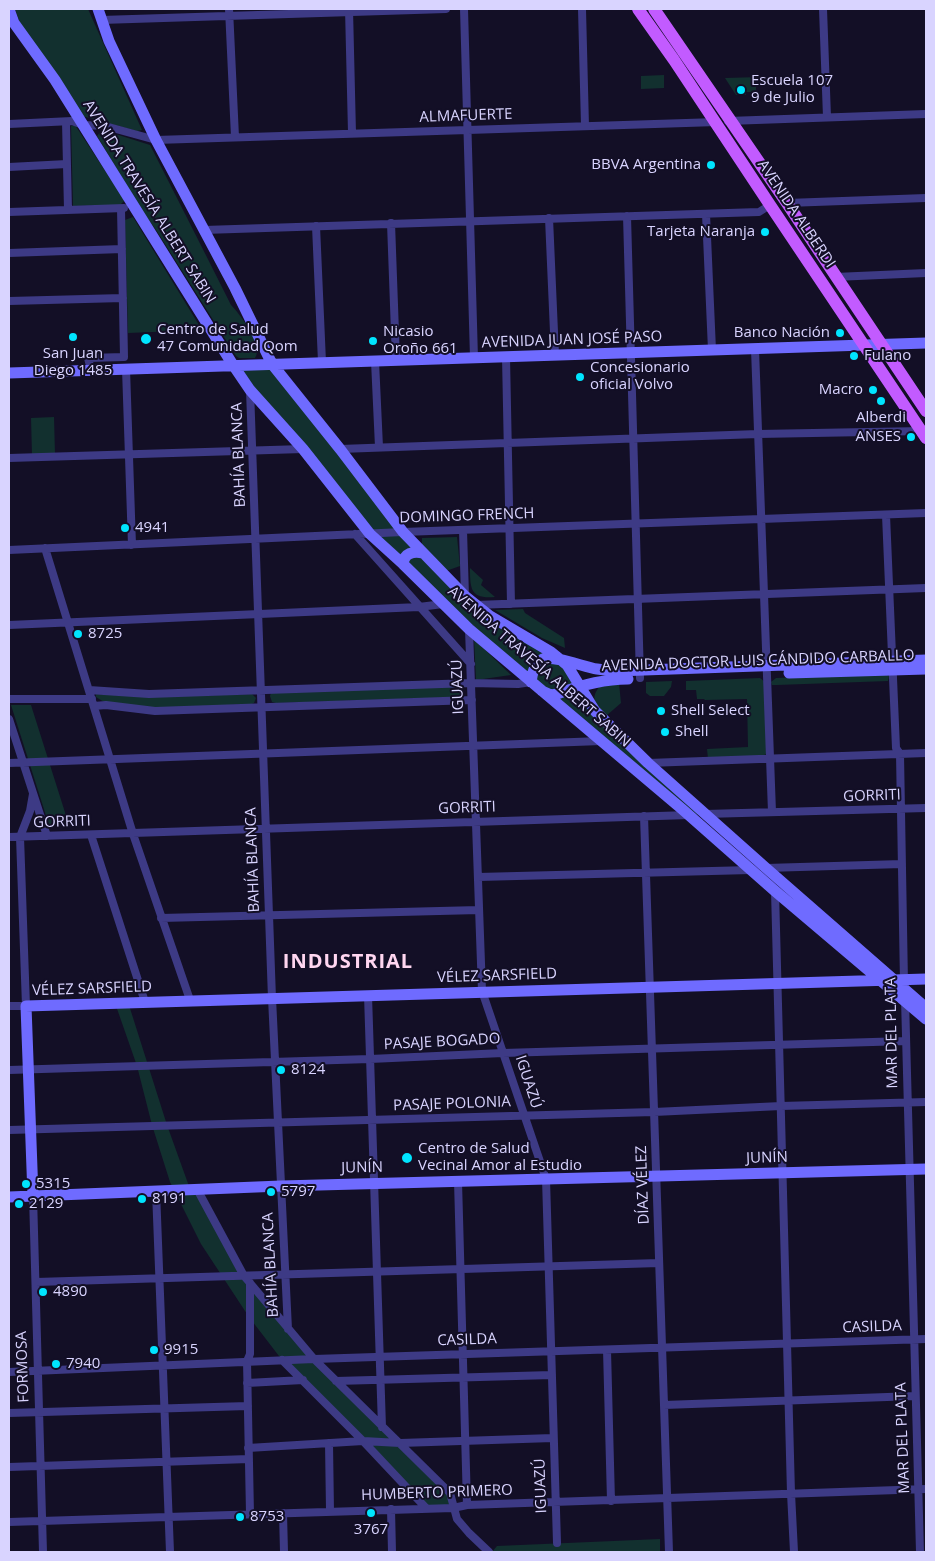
<!DOCTYPE html>
<meta charset="utf-8">
<style>
body{margin:0}
#map{position:relative;width:935px;height:1561px;overflow:hidden;background:#130f26;font-family:"Open Sans",sans-serif}
canvas{display:block}
.frame{position:absolute;inset:0;border:10px solid #d9d4ff;pointer-events:none}
</style>
<div id="map">
<canvas width="935" height="1561"></canvas>
<div class="frame"></div>
</div>
<script>
const ctx = document.querySelector('canvas').getContext('2d');
ctx.lineJoin = 'round';
function fillPath(path, color) {
  ctx.fillStyle = color;
  ctx.fill(path, 'evenodd');
}
function trace(path, color, width, dash) {
  ctx.strokeStyle = color;
  ctx.lineWidth = width;
  ctx.lineCap = dash ? 'butt' : 'round';
  ctx.setLineDash(dash || []);
  ctx.stroke(path);
}
function label(font, color, halo, rows, align = 'center') {
  ctx.font = font + ' "Open Sans",sans-serif';
  ctx.lineWidth = 4;
  ctx.setLineDash([]);
  ctx.textBaseline = 'middle';
  ctx.strokeStyle = halo;
  ctx.fillStyle = color;
  for (const [text, x, y, turn = 0] of rows) {
    ctx.save();
    ctx.translate(x, y);
    ctx.rotate((+turn || 0) * Math.PI / 180);
    ctx.textAlign = isNaN(turn) ? turn : align;
    if (halo) ctx.strokeText(text, 0, 0);
    ctx.fillText(text, 0, 0);
    ctx.restore();
  }
}
fillPath(new Path2D(`
 M15 9H88L142 130 137 131 82 116 20 23Z
 M664 75V88L641 89V76Z
 M760 77 761 85 756 86V92H746V95H736L725 78Z
 M75 125 123 198 124 201 120 205 73 206 71 126Z
 M101 131H106L150 145C177 198 204 251 231 305 240 314 264 346 255 358H239L236 356 156 230 143 212 97 136Z
 M133 217 202 330 128 333 125 220Z
 M272 364 403 532 465 596 551 652 585 696 705 814 689 815 403 564 233 365Z
 M54 417 55 454 32 455 31 418Z
 M457 537 460 566 446 571 422 546V538Z
 M470 568 483 580 481 585 495 597C471 599 470 590 470 568Z
 M523 609 525 613 564 638 565 648 542 638 495 610Z
 M474 639 511 675 476 680Z
 M886 674 889 676 888 681 777 685H772L771 682 776 678Z
 M760 678 765 682 767 753 762 757 708 759 707 749 748 747 747 699 705 700 704 699H697L696 690H686V681Z
 M672 681 671 687 664 696H650L646 693V682Z
 M619 683 621 703 606 716C597 704 589 701 599 687Z
 M461 685 463 687V692L459 697 276 703 272 702 270 696 271 693Z
 M96 694 151 697 252 694 256 698 254 703 252 704 158 708 104 702 96 697Z
 M11 705H31L69 825H49Z
 M128 1002 167 1125 190 1189H197L244 1276 288 1329 450 1493 453 1508H426L282 1360 249 1317 201 1244 170 1182 152 1125 137 1066 115 1003Z
 M660 1539V1552H492L497 1546Z`), '#12302f');
trace(new Path2D(`
 M229 9 235 137
 M349 9 352 133
 M464 9 474 358
 M582 9 585 126
 M823 9 827 117
 M101 20 446 9
 M728 121 926 114
 M66 122 68 210
 M9 124 72 121 83 125 105 126 156 140 717 122
 M9 167 67 164
 M787 203 926 198
 M9 212 124 208
 M706 214 712 350
 M627 216 640 678
 M549 218 555 355
 M391 223 396 360
 M316 226 322 362
 M204 230 759 212 770 205
 M9 253 122 249
 M835 277 926 273
 M9 301 123 298
 M755 349 772 812
 M506 357 511 604
 M375 361 379 447
 M126 369 132 545
 M91 370 88 358 124 357 121 209
 M250 390 272 998 288 1329
 M340 449 758 434 923 431
 M9 458 303 449
 M886 515 896 748 900 754 904 983
 M463 530 465 596
 M355 534 471 664
 M45 548 133 834 190 1000
 M9 550 403 532 926 513
 M476 605 926 588
 M9 625 419 607 443 604
 M469 629 482 991 546 1179 557 1543
 M89 690 149 694 471 683 518 684 531 682
 M9 699H92
 M94 706 106 705 155 711 472 700
 M9 719 47 836
 M9 763 601 741
 M648 763 926 753
 M705 814 926 808
 M644 816 669 1552
 M91 835 145 1002
 M9 837 689 815
 M766 868 902 864
 M478 877 751 870
 M775 891 791 1493 794 1552
 M161 918 479 910
 M368 995 382 1427
 M905 999 920 1552
 M9 1006H26L20 837 30 811 33 794
 M9 1070 370 1059 503 1053 906 1041
 M9 1130 654 1112 781 1106 926 1102
 M458 1181 467 1505
 M197 1189 244 1276 250 1283 314 1359 450 1493 457 1519 469 1533 489 1552
 M156 1191 170 1552
 M33 1196 43 1552
 M36 1282 659 1263
 M250 1283V1354L247 1361 250 1514
 M607 1350 611 1501
 M282 1360 363 1441 426 1508
 M9 1372 314 1359 926 1339
 M336 1381 552 1375
 M247 1383 303 1380
 M664 1405 915 1396
 M9 1413 248 1406
 M329 1443 330 1511
 M248 1448 363 1441 400 1443 553 1438
 M9 1467 249 1459
 M391 1509 392 1552
 M283 1513 284 1552
 M9 1522 453 1508 467 1505 926 1489`), '#3d3a85', 8);
trace(new Path2D(`
 M9 9 14 23 55 80 233 365 250 390 303 449 370 534 403 564 469 629 682 809 775 891 926 1019
 M98 9 109 41 156 140 235 288 272 364 340 449 403 532 465 596 490 616 551 652 567 665 595 711 648 763 766 868 926 1008
 M9 373 926 343
 M403 564C404 553 413 551 423 553
 M789 673 926 669
 M531 682C532 674 535 663 543 659 554 655 584 667 597 669 603 670 610 670 616 671L926 660
 M542 691 551 695 557 694C581 685 603 679 628 679
 M33 1196 26 1006 926 979
 M9 1197 281 1186 926 1169`), '#6f6bff', 11);
trace(new Path2D(`
 M638 9 674 60 770 205 926 438
 M654 9 787 203 926 411`), '#c25bff', 12);
for (const [x, y, r, color] of [
 [741,90,5,"#00e5ff"],
 [711,165,5,"#00e5ff"],
 [765,232,5,"#00e5ff"],
 [840,333,5,"#00e5ff"],
 [73,337,5,"#00e5ff"],
 [146,339,6,"#00e5ff"],
 [373,341,5,"#00e5ff"],
 [854,356,5,"#00e5ff"],
 [580,377,5,"#00e5ff"],
 [873,390,5,"#00e5ff"],
 [881,401,5,"#00e5ff"],
 [911,437,5,"#00e5ff"],
 [125,528,5,"#00e5ff"],
 [78,634,5,"#00e5ff"],
 [661,711,5,"#00e5ff"],
 [665,732,5,"#00e5ff"],
 [281,1070,5,"#00e5ff"],
 [407,1158,6,"#00e5ff"],
 [26,1184,5,"#00e5ff"],
 [271,1192,5,"#00e5ff"],
 [142,1199,5,"#00e5ff"],
 [19,1204,5,"#00e5ff"],
 [43,1292,5,"#00e5ff"],
 [154,1350,5,"#00e5ff"],
 [56,1364,5,"#00e5ff"],
 [371,1513,5,"#00e5ff"],
 [240,1517,5,"#00e5ff"]
]) {
  const dot = new Path2D();
  dot.arc(x, y, r, 0, 2 * Math.PI);
  ctx.fillStyle = color;
  ctx.fill(dot);
  trace(dot, '#130f26', 2);
}
label('15px', '#d9d4ff', '#130f26', [
 ["Escuela 107",751,81],
 ["9 de Julio",751,98],
 ["BBVA Argentina",701,165,"right"],
 ["Tarjeta Naranja",755,232,"right"],
 ["Centro de Salud",157,330],
 ["47 Comunidad Qom",157,347],
 ["Nicasio",383,332],
 ["Oroño 661",383,349],
 ["Banco Nación",830,333,"right"],
 ["San Juan",73,354,"center"],
 ["Diego 1485",73,371,"center"],
 ["Fulano",864,356],
 ["Concesionario",590,368],
 ["oficial Volvo",590,385],
 ["Macro",863,390,"right"],
 ["Alberdi",881,418,"center"],
 ["ANSES",901,437,"right"],
 ["4941",135,528],
 ["8725",88,634],
 ["Shell Select",671,711],
 ["Shell",675,732],
 ["8124",291,1070],
 ["Centro de Salud",418,1149],
 ["Vecinal Amor al Estudio",418,1166],
 ["5315",36,1184],
 ["5797",281,1192],
 ["8191",152,1199],
 ["2129",29,1204],
 ["4890",53,1292],
 ["9915",164,1350],
 ["7940",66,1364],
 ["8753",250,1517],
 ["3767",371,1530,"center"]
], 'left');
label('15px', '#d9d4ff', '#130f26', [
 ["ALMAFUERTE",466,116,-2],
 ["AVENIDA TRAVESÍA ALBERT SABIN",149,202,58],
 ["AVENIDA ALBERDI",796,214,56],
 ["AVENIDA JUAN JOSÉ PASO",572,340,-2],
 ["BAHÍA BLANCA",239,455,-92],
 ["DOMINGO FRENCH",467,516,-2],
 ["AVENIDA DOCTOR LUIS CÁNDIDO CARBALLO",758,661,-2],
 ["AVENIDA TRAVESÍA ALBERT SABIN",539,667,41],
 ["IGUAZÚ",458,687,-92],
 ["GORRITI",872,796,-2],
 ["GORRITI",467,808,-2],
 ["GORRITI",62,822,-2],
 ["BAHÍA BLANCA",253,860,-92],
 ["VÉLEZ SARSFIELD",497,976,-2],
 ["VÉLEZ SARSFIELD",92,989,-2],
 ["MAR DEL PLATA",892,1033,-91],
 ["PASAJE BOGADO",442,1042,-3],
 ["IGUAZÚ",528,1082,72],
 ["PASAJE POLONIA",452,1104,-2],
 ["JUNÍN",767,1158,-2],
 ["JUNÍN",362,1168,-1],
 ["DÍAZ VÉLEZ",643,1185,-92],
 ["BAHÍA BLANCA",271,1265,-93],
 ["CASILDA",872,1327,-2],
 ["CASILDA",467,1340,-2],
 ["FORMOSA",23,1367,-92],
 ["MAR DEL PLATA",903,1438,-92],
 ["IGUAZÚ",541,1486,-92],
 ["HUMBERTO PRIMERO",437,1493,-2]
]);
ctx.letterSpacing = '1px';
label('bold 20px', '#ffd6f0', '#130f26', [
 ["INDUSTRIAL",348,962]
]);
ctx.letterSpacing = '0px';
</script>
